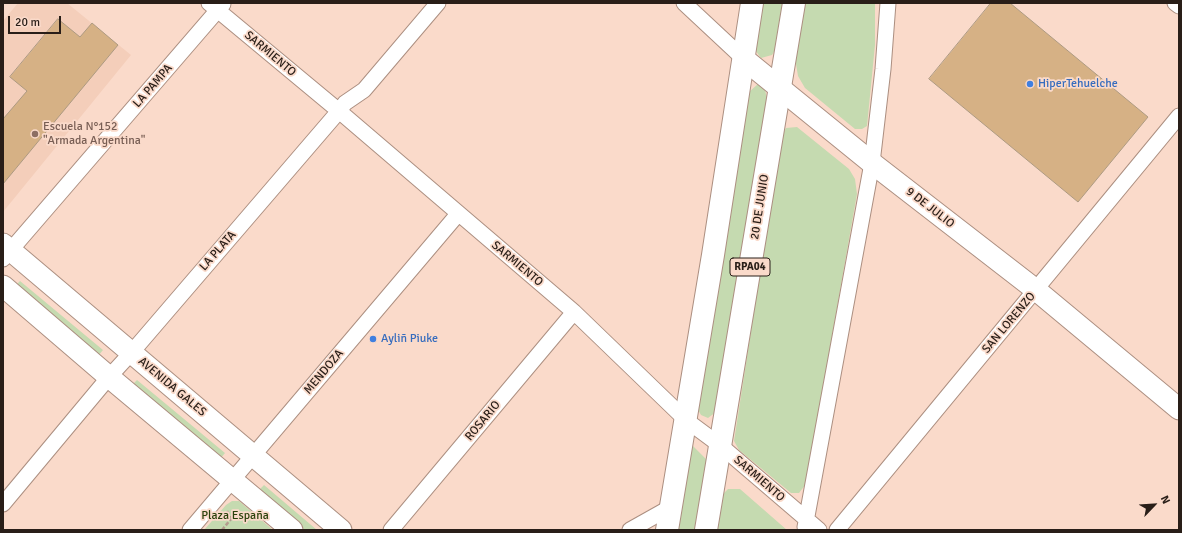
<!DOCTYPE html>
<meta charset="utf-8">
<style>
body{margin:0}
#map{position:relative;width:1182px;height:533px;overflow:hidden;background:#fadaca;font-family:Signika,sans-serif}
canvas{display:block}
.frame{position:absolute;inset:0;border:4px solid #291e18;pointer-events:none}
.north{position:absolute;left:1134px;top:485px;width:40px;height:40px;-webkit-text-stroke:3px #fadaca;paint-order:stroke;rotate:65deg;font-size:11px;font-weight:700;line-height:16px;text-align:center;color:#291e18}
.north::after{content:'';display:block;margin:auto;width:14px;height:18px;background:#291e18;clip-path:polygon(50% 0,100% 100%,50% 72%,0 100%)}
.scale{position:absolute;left:8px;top:16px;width:53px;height:18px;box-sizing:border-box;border:2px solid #291e18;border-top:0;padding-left:5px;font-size:12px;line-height:14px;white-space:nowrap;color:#291e18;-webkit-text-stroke:3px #fadaca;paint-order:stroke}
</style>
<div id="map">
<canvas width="1182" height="533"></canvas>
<div class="frame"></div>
<div class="north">N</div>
<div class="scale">20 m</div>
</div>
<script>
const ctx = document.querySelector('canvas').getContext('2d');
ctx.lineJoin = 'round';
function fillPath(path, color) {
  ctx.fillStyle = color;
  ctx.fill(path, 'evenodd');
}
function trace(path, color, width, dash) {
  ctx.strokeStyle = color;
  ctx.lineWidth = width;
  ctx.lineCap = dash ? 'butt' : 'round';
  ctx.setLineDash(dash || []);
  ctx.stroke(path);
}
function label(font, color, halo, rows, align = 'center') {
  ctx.font = font + ' Signika,sans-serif';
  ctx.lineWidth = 3.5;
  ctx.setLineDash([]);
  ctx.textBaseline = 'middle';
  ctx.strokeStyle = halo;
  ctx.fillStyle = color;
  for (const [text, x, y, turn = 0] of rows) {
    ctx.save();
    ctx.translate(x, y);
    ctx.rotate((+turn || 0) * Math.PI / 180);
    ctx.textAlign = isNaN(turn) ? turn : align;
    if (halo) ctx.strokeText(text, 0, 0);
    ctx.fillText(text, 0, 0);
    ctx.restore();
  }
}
fillPath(new Path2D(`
 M18 3H67L131 55 3 212V21Z`), '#f4ceba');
fillPath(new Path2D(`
 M760 3H786L779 44 772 55 761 58 755 50Z
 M805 3H875V45L867 126 862 129H855L805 88 798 76 795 58Z
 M758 84 765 90 767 98 716 412 708 418 701 415 696 406 749 92Z
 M797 127 849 169 855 179 857 194 806 484 799 493H791L739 450 734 441 781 137 786 128Z
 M20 281 103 350 98 356 15 286Z
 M137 380 225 453 220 459 132 385Z
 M693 446 706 459 707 463 697 530H675L688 447Z
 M264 485 317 530H305L259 490Z
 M728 489H740L787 530H717L723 494Z
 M232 501H239L273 530H204L226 505Z`), '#c5dab0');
const building = new Path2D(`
 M991 3H1010L1148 117 1078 202 929 79Z
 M58 19 80 37 92 23 118 45 3 184V119L27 91 10 77Z`);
fillPath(building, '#d6b185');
trace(building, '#ad9a82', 1);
const street = new Path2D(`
 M209 3 339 111 574 312 686 420 721 446 819 530
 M684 3 744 59
 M1175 3 1179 6
 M3 259 223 4
 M3 504 109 377 132 352 339 111 345 103 364 90 438 3
 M805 527 872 163 883 69 888 3
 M190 530 458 214
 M391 530 574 312
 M630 530 671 507
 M837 530 1179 116`);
const secondary = new Path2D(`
 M744 59 872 163 1036 290 1179 409
 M3 244 341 530
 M3 286 109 377 292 530`);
const primary = new Path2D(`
 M667 530 713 255 752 3
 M706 530 794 3`);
trace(street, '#ac8f81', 17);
trace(secondary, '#ac8f81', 23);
trace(primary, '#ac8f81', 24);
trace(new Path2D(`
 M227 511 231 519
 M222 530 231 519 247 517`), '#b49b8e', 2.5, [4, 2]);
trace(street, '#fff', 15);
trace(secondary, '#fff', 21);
trace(primary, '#fff', 22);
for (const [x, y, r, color] of [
 [1030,84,4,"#3f7fe0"],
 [35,134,4,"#8d6e63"],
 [373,339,4,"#3f7fe0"]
]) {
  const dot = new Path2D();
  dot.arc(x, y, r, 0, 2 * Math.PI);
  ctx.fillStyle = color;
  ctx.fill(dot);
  trace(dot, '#fadaca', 1.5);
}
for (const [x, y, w] of [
 [750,267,40]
]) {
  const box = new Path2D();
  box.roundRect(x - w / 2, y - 9, w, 18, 3);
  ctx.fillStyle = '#fadaca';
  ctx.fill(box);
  trace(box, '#291e18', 1);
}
label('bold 11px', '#291e18', null, [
 ["RPA04",750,267]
]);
label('12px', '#291e18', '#fadaca', [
 ["SARMIENTO",270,54,40],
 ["LA PAMPA",153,86,-49],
 ["20 DE JUNIO",760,207,-81],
 ["9 DE JULIO",930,208,38],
 ["LA PLATA",218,251,-49],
 ["SARMIENTO",517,264,40],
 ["SAN LORENZO",1009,323,-50],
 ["MENDOZA",324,372,-50],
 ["AVENIDA GALES",172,387,40],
 ["ROSARIO",483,421,-50],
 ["SARMIENTO",759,479,41]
]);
label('12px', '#366cbe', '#fadaca', [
 ["HiperTehuelche",1038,84],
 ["Ayliñ Piuke",381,339]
], 'left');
label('12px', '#785e54', '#fadaca', [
 ["Escuela N°152",43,127],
 ["\"Armada Argentina\"",43,141]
], 'left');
label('12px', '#2c420d', '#fadaca', [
 ["Plaza España",235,516]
]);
</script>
